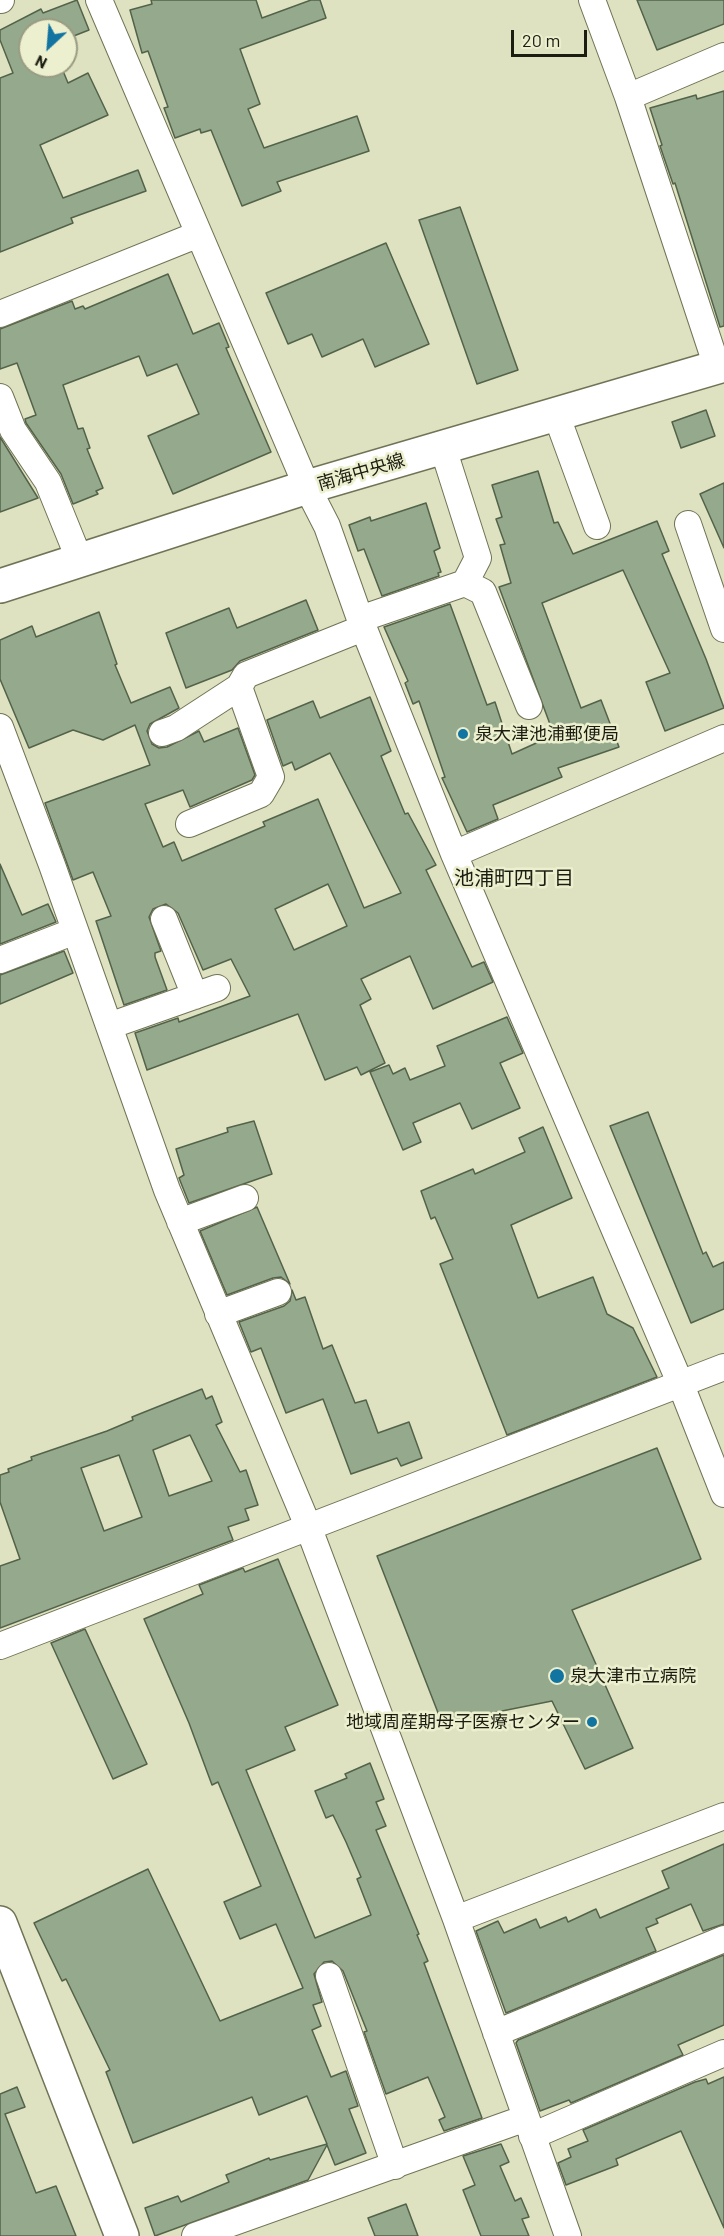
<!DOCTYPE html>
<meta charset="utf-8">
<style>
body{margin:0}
#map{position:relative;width:724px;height:2236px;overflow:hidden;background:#dfe2c1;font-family:Barlow,sans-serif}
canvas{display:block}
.north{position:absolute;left:18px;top:18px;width:60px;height:60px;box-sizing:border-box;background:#ecf0ce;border:2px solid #999c82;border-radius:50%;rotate:206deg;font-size:16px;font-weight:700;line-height:24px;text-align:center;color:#1c1d11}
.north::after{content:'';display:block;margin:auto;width:21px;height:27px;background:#1274a1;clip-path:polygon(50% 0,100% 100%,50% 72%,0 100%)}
.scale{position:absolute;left:511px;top:30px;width:76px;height:27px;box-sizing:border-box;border:3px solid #1c1d11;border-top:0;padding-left:8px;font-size:18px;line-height:21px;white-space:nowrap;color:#1c1d11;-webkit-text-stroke:4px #ecf0ce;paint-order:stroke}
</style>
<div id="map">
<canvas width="724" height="2236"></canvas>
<div class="north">N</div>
<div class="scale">20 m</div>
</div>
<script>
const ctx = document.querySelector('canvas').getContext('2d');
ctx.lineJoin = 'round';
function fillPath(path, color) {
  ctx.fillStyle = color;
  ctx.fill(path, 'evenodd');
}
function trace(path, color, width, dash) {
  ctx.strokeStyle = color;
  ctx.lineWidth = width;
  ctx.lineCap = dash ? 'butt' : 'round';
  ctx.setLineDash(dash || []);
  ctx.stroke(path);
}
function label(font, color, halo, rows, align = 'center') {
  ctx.font = font + ' Barlow,"Noto Sans JP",sans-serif';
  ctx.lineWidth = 5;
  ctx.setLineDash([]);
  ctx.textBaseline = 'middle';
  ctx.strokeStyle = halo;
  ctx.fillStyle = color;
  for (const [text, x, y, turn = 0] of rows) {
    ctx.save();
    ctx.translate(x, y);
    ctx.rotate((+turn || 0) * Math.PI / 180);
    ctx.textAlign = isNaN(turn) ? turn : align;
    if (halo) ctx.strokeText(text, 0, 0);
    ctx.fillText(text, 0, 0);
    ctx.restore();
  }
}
const building = new Path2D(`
 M77 0 89 30 66 39V30H30V66H61L68 83 88 73 108 115 40 145 63 198 138 170 146 191 71 218 73 223 0 252V78L13 73 0 40V30L41 9 43 13Z
 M151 0H256L262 18 311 0H320L326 18 240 49 260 104 248 109 264 148 357 116 369 151 277 182 281 191 242 206 211 130 201 133 200 129 175 138 164 108 168 107 148 51 142 53 130 10 152 4Z
 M637 0H724V24L657 50Z
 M724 91V326L720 327 675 183 673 184 660 146 662 145 650 108 696 95 697 99Z
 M460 207 518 370 477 384 419 220Z
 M386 243 429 344 375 367 363 339 322 357 312 334 288 344 266 293Z
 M168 274 193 334 219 323 229 347 226 348 271 452 173 494 148 436 199 414 177 364 147 376 139 356 63 385 78 429 83 428 90 448 87 449 103 488 96 491 98 494 73 504 61 474 26 423 25 419 36 415 17 363 0 369V329L72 301 75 309 83 306 85 309Z
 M706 410 715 436 681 448 672 422Z
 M0 437 38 498 0 512Z
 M538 471 554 523 558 522 573 554 657 521 669 551 662 554 706 659 724 708 665 731 646 682 670 673 623 570 542 603 581 708 601 700 619 747 558 768 562 777 493 805 498 819 467 832 442 778 445 777 419 701 413 704 405 683 408 681 384 627 450 604 487 705 495 702 512 754 554 735 499 587 511 583 500 545 505 544 496 519 502 517 492 485Z
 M724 483V548L700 494Z
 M426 503 440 548 434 551 441 572 438 573 439 576 382 596 364 549 358 551 349 525 370 517 371 521Z
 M306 600 318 630 240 661 232 670 186 688 166 633 229 608 237 628Z
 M99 612 117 664 115 665 131 703 170 687 179 708 150 724 147 731 152 744 159 748 167 747 199 731 204 742 238 728 255 775 252 780 190 807 183 790 145 804 163 847 174 842 182 861 265 826 263 822 318 799 364 908 401 893 330 753 295 770 292 762 283 766 267 720 313 701 320 718 370 697 391 751 381 756 405 814 408 813 436 865 426 870 472 967 484 962 493 982 433 1009 410 956 361 979 371 999 360 1005 385 1063 361 1075 357 1067 325 1080 298 1014 147 1070 135 1033 178 1018 179 1022 250 996 231 959 203 970 178 913 166 904 153 909 149 917 161 951 155 953V957L167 990 124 1005 96 921 111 916 93 872 73 880 45 803 150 765 135 725 103 740 73 730 29 748 0 679V640L32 626 36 637ZM328 884 347 926 294 950 275 909Z
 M0 864 22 915 48 904 56 922 0 944Z
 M64 951 73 973 0 1004V975Z
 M507 1017 523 1053 500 1063 520 1108 472 1129 460 1103 413 1123 421 1142 403 1150 370 1072 389 1065 393 1074 405 1068 410 1080 445 1066 437 1046Z
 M648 1112 703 1254 706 1252 713 1267 724 1262V1309L691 1323 610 1126Z
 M254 1121 272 1174 189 1203 179 1178 184 1175 176 1149 228 1132 227 1128Z
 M543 1127 572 1198 511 1225 538 1298 593 1277 607 1314 633 1328 657 1377 507 1435 440 1264 453 1259 435 1217 431 1219 421 1191 473 1169 475 1174 525 1152 519 1138Z
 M257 1207 290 1284 281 1277 273 1278 227 1295 200 1231Z
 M292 1290 296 1300 305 1297 323 1349 332 1345 355 1403 366 1400 378 1433 409 1422 422 1458 401 1466 397 1458 351 1474 323 1399 286 1413 261 1348 251 1352 239 1322 284 1306 290 1301Z
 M202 1389 206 1399 212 1396 222 1422 216 1425 240 1472 246 1470 258 1505 245 1509 249 1520 228 1527 233 1540 0 1628V1566L20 1559 0 1502V1475L9 1472 8 1469 32 1460 31 1457 107 1431 133 1420 132 1417ZM190 1435 212 1481 169 1496 153 1450ZM119 1455 142 1517 104 1531 81 1468Z
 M657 1448 701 1559 572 1610 633 1748 585 1769 552 1701 442 1723 377 1556Z
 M278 1559 338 1705 285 1727 295 1750 246 1770 315 1938 371 1915 357 1879 361 1877 346 1842 333 1815 326 1818 315 1791 347 1778 345 1774 370 1763 384 1799 376 1802 386 1826 376 1830 419 1934 417 1935 428 1961 424 1963 482 2118 444 2131 439 2120 445 2117 428 2077 386 2094 364 2032 367 2031 343 1971 332 1961 324 1962 314 1974 322 2002 313 2005 321 2026 312 2030 331 2077 346 2071 358 2106 349 2109 366 2153 335 2165 327 2145 308 2180 155 2236 145 2208 178 2196 181 2202 229 2182 226 2175 269 2158 270 2160 327 2144 307 2096 259 2115 252 2097 133 2143 106 2072 110 2070 66 1979 62 1981 34 1923 148 1869 220 2021 303 1988 276 1924 240 1939 224 1902 261 1886 218 1782 212 1785 189 1723 144 1619 203 1594 199 1585 243 1568 245 1572Z
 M85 1629 147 1764 113 1779 51 1643Z
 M724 1844V1924L703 1931 691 1904 656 1919 658 1923 646 1928 656 1951 506 2013 476 1931 498 1921 504 1933 536 1919 540 1928 566 1917 568 1922 596 1909 600 1918 669 1888 662 1871Z
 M724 1955V2025L678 2045 683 2055 571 2103 569 2100 540 2111 516 2043 518 2040Z
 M724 2077V2228L681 2131 616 2159 618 2165 566 2185 558 2163 571 2157 568 2149 588 2141 583 2130 695 2082 706 2079 708 2084Z
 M17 2087 25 2107 5 2114 36 2193 56 2186 76 2236H0V2094Z
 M501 2144 509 2162 500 2166 515 2201 521 2198 529 2217 522 2219 529 2236H481L463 2190 475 2185 463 2156Z
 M406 2204 418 2236H375L368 2218Z`);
fillPath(building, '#95a98d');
trace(building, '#52634a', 1.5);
const street = new Path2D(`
 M0 0H1
 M99 0 307 487 327 526 360 619 454 854 681 1385 724 1494
 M592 0 628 97 717 367
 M628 97 724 56
 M0 314 199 234
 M0 397 13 430 48 482 80 561
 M556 414 597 526
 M443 448 478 558 465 583 483 592 529 706
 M688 524 724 629
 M360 619 465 583
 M0 727 52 865 167 1190 308 1526 456 1919
 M162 733 176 728 239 687
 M189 824 261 794 271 777 239 687 246 675 363 628
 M454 854 724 738
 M164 919 195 996
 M0 960 75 931
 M109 1026 217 988
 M180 1222 245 1198
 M218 1314 278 1292
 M0 1646 724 1367
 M329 1976 395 2166
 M496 2033 724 1939
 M532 2136 724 2053
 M195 2236 526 2118
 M568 2236 456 1919 724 1816`);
const secondary = new Path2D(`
 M0 586 307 487 724 365
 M0 1923 122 2236`);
trace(street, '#707355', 28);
trace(secondary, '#707355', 36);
trace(street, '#fff', 26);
trace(secondary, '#fff', 33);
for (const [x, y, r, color] of [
 [463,734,6,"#1274a1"],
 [557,1676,8,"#1274a1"],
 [592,1722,6,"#1274a1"]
]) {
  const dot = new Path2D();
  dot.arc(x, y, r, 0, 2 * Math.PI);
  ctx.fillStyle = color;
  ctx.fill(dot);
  trace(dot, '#ecf0ce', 2);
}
label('18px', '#1c1d11', '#ecf0ce', [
 ["南海中央線",361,472,-16]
]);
label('18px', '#1c1d11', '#ecf0ce', [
 ["泉大津池浦郵便局",475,734],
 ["泉大津市立病院",570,1676],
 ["地域周産期母子医療センター",580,1722,"right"]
], 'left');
label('20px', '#1c1d11', '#ecf0ce', [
 ["池浦町四丁目",514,878]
]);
</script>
